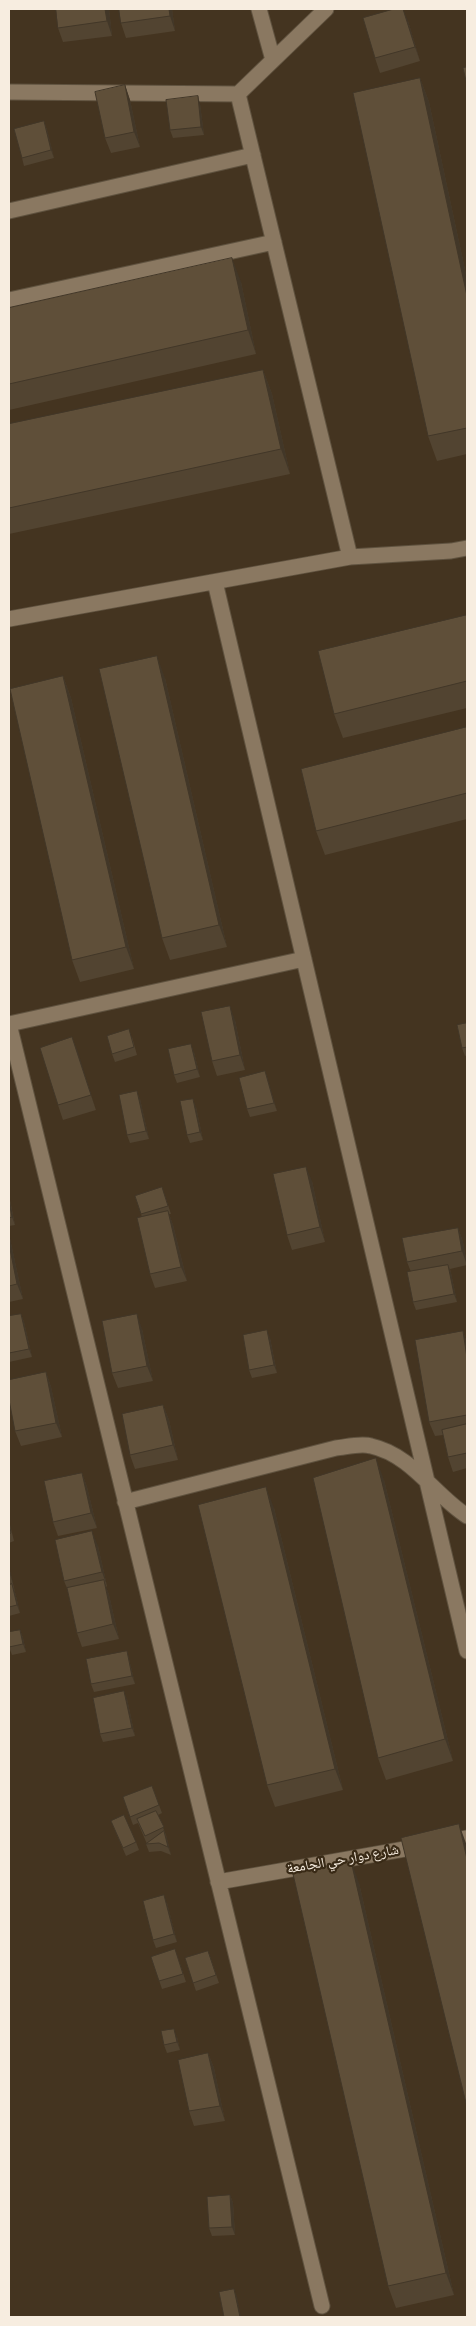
<!DOCTYPE html>
<meta charset="utf-8">
<style>
body{margin:0}
#map{position:relative;width:476px;height:2326px;overflow:hidden;background:#443420;font-family:"Titillium Web",sans-serif}
canvas{display:block}
.frame{position:absolute;inset:0;border:10px solid #f7ede0;pointer-events:none}
</style>
<div id="map">
<canvas width="476" height="2326"></canvas>
<div class="frame"></div>
</div>
<script>
const ctx = document.querySelector('canvas').getContext('2d');
ctx.lineJoin = 'round';
function trace(path, color, width, dash) {
  ctx.strokeStyle = color;
  ctx.lineWidth = width;
  ctx.lineCap = dash ? 'butt' : 'round';
  ctx.setLineDash(dash || []);
  ctx.stroke(path);
}
function fillPath(path, color) {
  ctx.fillStyle = color;
  ctx.fill(path, 'evenodd');
}
function label(font, color, halo, rows, align = 'center') {
  ctx.font = font + ' "Titillium Web","Noto Naskh Arabic",sans-serif';
  ctx.lineWidth = 4.5;
  ctx.setLineDash([]);
  ctx.textBaseline = 'middle';
  ctx.strokeStyle = halo;
  ctx.fillStyle = color;
  for (const [text, x, y, turn = 0] of rows) {
    ctx.save();
    ctx.translate(x, y);
    ctx.rotate((+turn || 0) * Math.PI / 180);
    ctx.textAlign = isNaN(turn) ? turn : align;
    if (halo) ctx.strokeText(text, 0, 0);
    ctx.fillText(text, 0, 0);
    ctx.restore();
  }
}
const minor = new Path2D(`
 M259 9 273 60
 M9 92 238 94 326 9
 M238 94 350 557
 M9 211 253 155
 M9 300 274 242
 M215 582 467 1651
 M9 619 350 557 451 551 467 548
 M9 1024 322 2306
 M9 1024 304 959
 M125 1502 336 1448C346 1447 361 1443 371 1446 412 1455 434 1495 467 1516
 M218 1882 467 1838`);
trace(minor, '#5f523f', 17);
trace(minor, '#8a7861', 15);
fillPath(new Path2D(`
 M109 9 112 36 63 42 58 28Z
 M119 9H172L175 31 126 38 121 23Z
 M408 21 420 61 380 73 375 58Z
 M420 78 429 102 467 279V454L437 461 428 436Z
 M125 85 130 100 140 147 111 153 105 138Z
 M200 104 204 135 173 138 170 130Z
 M44 121 47 130 54 158 24 166 22 158Z
 M241 282 256 354 9 410V308Z
 M263 370 272 394 290 474 9 534V424Z
 M467 615V708L343 738 334 714Z
 M63 676 71 698 134 969 80 982 72 960Z
 M165 678 227 947 170 960 162 938Z
 M467 727V819L325 855 316 831Z
 M235 1020 245 1070 217 1076 212 1061Z
 M467 1023V1055L465 1056 462 1048Z
 M72 1037 96 1110 63 1120 58 1105Z
 M132 1037 137 1055 115 1062 112 1054Z
 M194 1052 200 1077 177 1083 174 1075Z
 M265 1071 277 1111 250 1117 247 1109Z
 M140 1099 149 1139 130 1143 127 1135Z
 M196 1107 203 1140 190 1143 187 1135Z
 M312 1181 325 1242 292 1250 287 1235Z
 M9 1195 15 1225 9 1226Z
 M135 1196H165L171 1214H169L173 1225 187 1281 155 1288 150 1274 142 1217Z
 M458 1228 463 1242 467 1265 450 1269 451 1273 457 1302 416 1310 413 1302 411 1272 407 1262Z
 M9 1234 23 1299 9 1302Z
 M21 1314 24 1322 32 1357 9 1362V1316Z
 M142 1329 153 1381 118 1388 112 1373Z
 M463 1331 467 1344V1468L453 1472 448 1457 443 1435 435 1436 429 1422Z
 M270 1338 277 1373 252 1378 249 1370Z
 M46 1372 51 1387 62 1437 21 1446 15 1431Z
 M163 1405 169 1420 178 1460 135 1469 130 1455Z
 M82 1473 87 1487 97 1528 58 1536 53 1522Z
 M384 1480 453 1761 386 1780 378 1758Z
 M274 1508 343 1790 275 1807 267 1785Z
 M9 1521 14 1541 9 1543Z
 M98 1546 107 1586 106 1587 109 1595 119 1639 82 1647 77 1633 67 1588 64 1581Z
 M9 1567 20 1613 9 1616Z
 M20 1630 23 1638 26 1652 12 1655 9 1647Z
 M129 1659 135 1684 94 1692 91 1684Z
 M127 1699 135 1736 103 1742 100 1734Z
 M152 1786 162 1813 158 1815 166 1835 171 1855 161 1851 149 1852 146 1844H147L138 1823 133 1825 123 1797Z
 M111 1821 136 1842 139 1850 126 1856Z
 M359 1883 454 2295 396 2308 388 2286Z
 M167 1903 177 1942 156 1948 153 1940Z
 M175 1949 186 1982 162 1989 151 1957Z
 M208 1951 219 1983 196 1991 185 1958Z
 M177 2037 180 2050 167 2053 164 2045Z
 M208 2053 214 2068 225 2121 194 2126 189 2111Z
 M230 2195 233 2203 235 2235 212 2236 209 2228Z`), '#524431');
fillPath(new Path2D(`
 M105 9H109L112 36 107 21Z
 M169 9H172L175 31 170 16Z
 M403 9 408 21 420 61 415 47Z
 M420 78 429 102 467 279V296Z
 M125 85 130 100 140 147 134 132Z
 M198 96 200 104 204 135 201 127Z
 M44 121 47 130 54 158 51 150Z
 M232 258 241 282 256 354 248 330Z
 M263 370 272 394 290 474 281 449Z
 M157 656 165 678 227 947 219 925Z
 M63 676 71 698 134 969 126 947Z
 M230 1006 235 1020 245 1070 240 1055Z
 M72 1037 78 1052 96 1110 91 1095Z
 M191 1044 194 1052 200 1077 197 1069Z
 M265 1071 268 1079 277 1111 274 1103Z
 M137 1091 140 1099 149 1139 146 1131Z
 M193 1099 196 1107 203 1140 200 1132Z
 M306 1167 312 1181 325 1242 320 1227Z
 M9 1195V1197L15 1225 12 1217 9 1201Z
 M168 1211 173 1225 187 1281 181 1267Z
 M458 1228 463 1242 467 1265 462 1251Z
 M9 1234 23 1299 17 1284 9 1244Z
 M448 1265 451 1273 457 1302 454 1294Z
 M21 1314 24 1322 32 1357 29 1349Z
 M137 1314 142 1329 153 1381 147 1366Z
 M267 1330 270 1338 277 1373 274 1365Z
 M463 1331 467 1344V1358Z
 M46 1372 51 1387 62 1437 56 1423Z
 M163 1405 169 1420 178 1460 173 1445Z
 M376 1458 384 1480 453 1761 445 1739Z
 M82 1473 87 1487 97 1528 91 1513Z
 M266 1487 274 1508 343 1790 335 1769Z
 M92 1531 98 1546 107 1586 102 1572Z
 M9 1567 14 1587 9 1571Z
 M104 1580 109 1595 119 1639 113 1624Z
 M12 1584 15 1592 20 1613 17 1605Z
 M20 1630 23 1638 26 1652 23 1644Z
 M127 1651 129 1659 135 1684 132 1676Z
 M124 1691 127 1699 135 1736 132 1728Z
 M459 1824 467 1846V1859Z
 M164 1831 167 1839 171 1855 168 1847Z
 M351 1861 359 1883 454 2295 446 2273Z
 M164 1895 167 1903 177 1942 174 1934Z
 M174 2029 177 2037 180 2050 177 2042Z
 M208 2053 214 2068 225 2121 220 2106Z
 M230 2195 233 2203 235 2235 232 2227Z
 M234 2289 237 2297 241 2317H240Z`), '#423728');
const building = new Path2D(`
 M56 9H105L107 21 58 28Z
 M119 9H169L170 16 121 23Z
 M394 9H403L415 47 375 58 363 18Z
 M467 67V85L463 68Z
 M420 78 467 296V428L428 436 353 93Z
 M125 85 134 132 105 138 95 92Z
 M198 96 201 127 170 130 166 100Z
 M44 121 51 150 22 158 14 129Z
 M232 258 248 330 9 384V308Z
 M263 370 281 449 9 508V424Z
 M467 615V681L334 714 318 651Z
 M157 656 219 925 162 938 99 669Z
 M63 676 126 947 72 960 10 689Z
 M467 727V793L316 831 301 769Z
 M230 1006 240 1055 212 1061 201 1012Z
 M467 1023V1047L462 1048 457 1025Z
 M129 1029 134 1047 112 1054 107 1036Z
 M72 1037 91 1095 58 1105 40 1048Z
 M191 1044 197 1069 174 1075 168 1049Z
 M265 1071 274 1103 247 1109 239 1078Z
 M137 1091 146 1131 127 1135 119 1095Z
 M193 1099 200 1132 187 1135 180 1101Z
 M306 1167 320 1227 287 1235 273 1174Z
 M162 1187 168 1206 141 1214 135 1196Z
 M9 1201 12 1217 9 1218Z
 M168 1211 181 1267 150 1274 137 1218Z
 M458 1228 462 1251 407 1262 402 1238Z
 M9 1244 17 1284 9 1286Z
 M448 1265 454 1294 413 1302 407 1272Z
 M21 1314 29 1349 9 1353V1316Z
 M137 1314 147 1366 112 1373 102 1321Z
 M267 1330 274 1365 249 1370 243 1335Z
 M463 1331 467 1358V1415L429 1422 415 1340Z
 M46 1372 56 1423 15 1431 9 1400V1380Z
 M163 1405 173 1445 130 1455 122 1414Z
 M467 1424V1453L448 1457 442 1430Z
 M376 1458 445 1739 378 1758 313 1478Z
 M82 1473 91 1513 53 1522 44 1481Z
 M266 1487 335 1769 267 1785 198 1505Z
 M9 1522 11 1533 9 1534Z
 M92 1531 102 1572 64 1581 55 1540Z
 M104 1580 113 1624 77 1633 67 1588Z
 M12 1584 17 1605 9 1607V1585Z
 M20 1630 23 1644 9 1647V1632Z
 M127 1651 132 1676 91 1684 86 1659Z
 M124 1691 132 1728 100 1734 93 1698Z
 M152 1786 159 1805 130 1817 123 1797Z
 M156 1811 164 1827 145 1836 137 1819Z
 M124 1815 136 1842 123 1848 111 1821Z
 M459 1824 467 1859V2107L401 1838Z
 M164 1831 168 1847 159 1843 146 1844Z
 M351 1861 446 2273 388 2286 293 1874Z
 M164 1895 174 1934 153 1940 143 1901Z
 M175 1949 183 1974 159 1981 151 1957Z
 M208 1951 216 1975 193 1983 185 1958Z
 M174 2029 177 2042 164 2045 161 2031Z
 M208 2053 220 2106 189 2111 178 2060Z
 M230 2195 232 2227 209 2228 207 2197Z
 M234 2289 240 2317H224L219 2292Z`);
fillPath(building, '#5f4f39');
trace(building, '#423728', 1);
label('14px', '#f7ede0', '#392a16', [
 ["شارع دوار حي الجامعة",343,1860,-10]
]);
</script>
